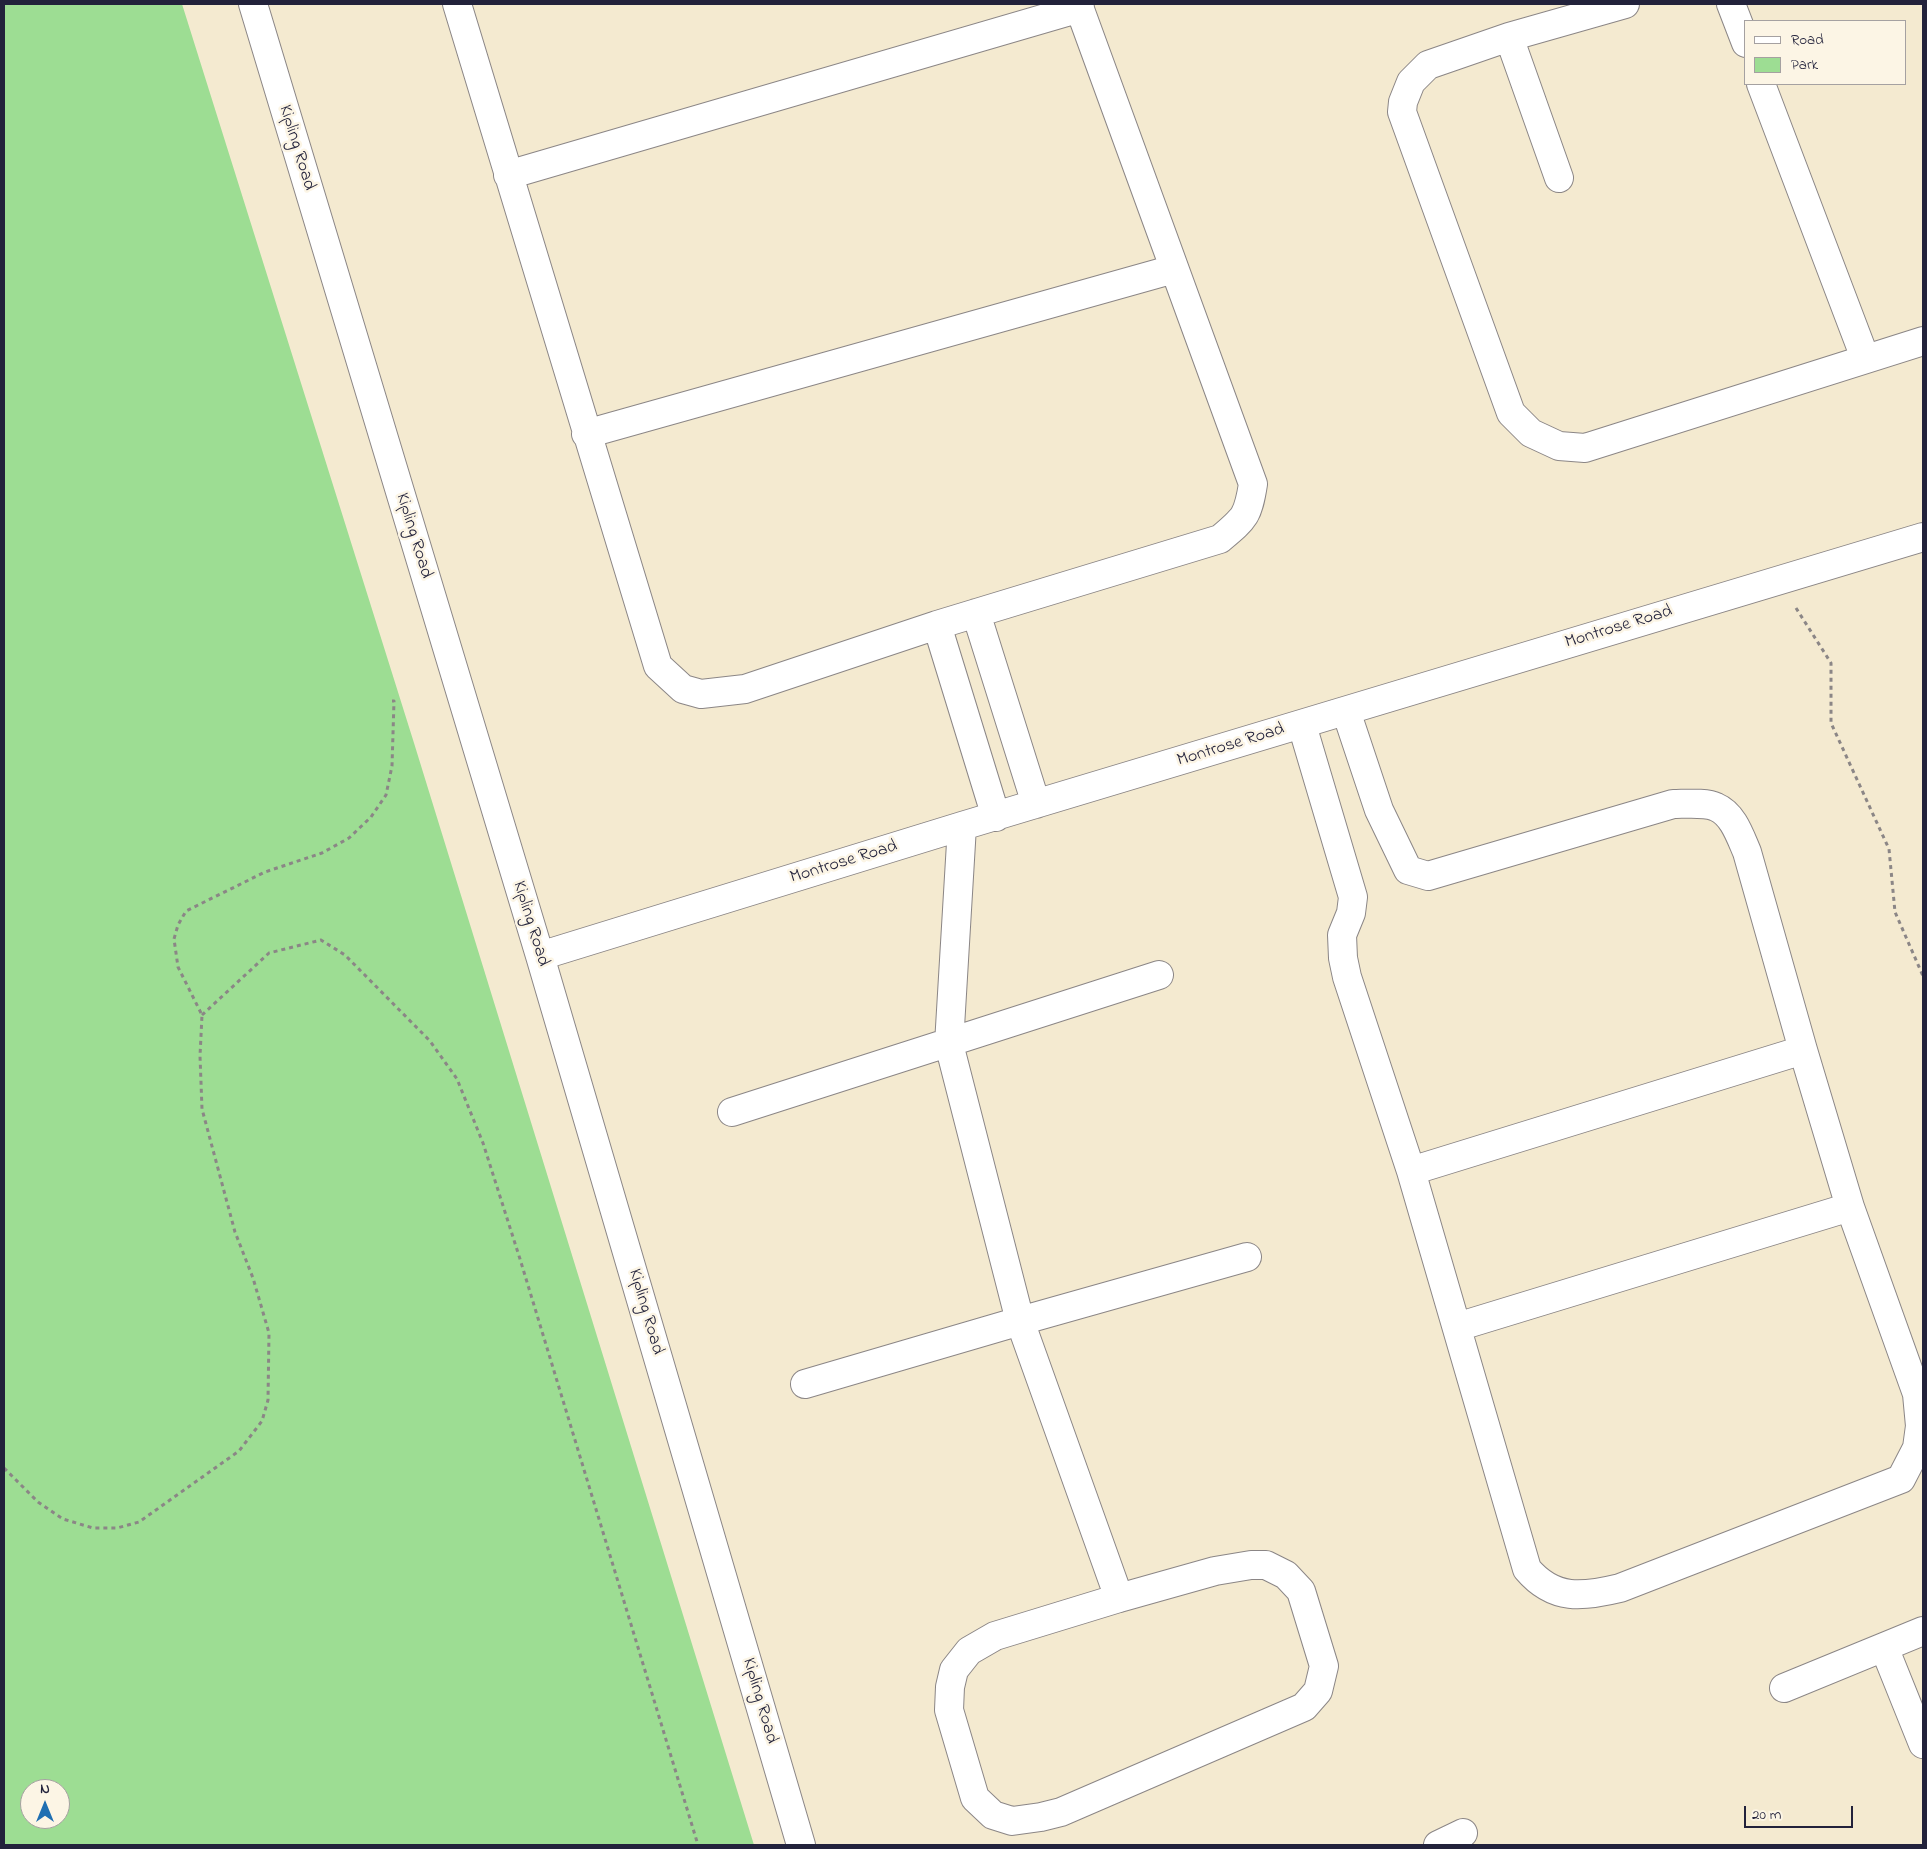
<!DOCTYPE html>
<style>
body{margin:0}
#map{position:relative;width:1927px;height:1849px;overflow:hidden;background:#f4ead0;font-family:"Indie Flower",sans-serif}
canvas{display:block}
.frame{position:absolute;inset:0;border:5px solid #22223b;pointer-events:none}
.legend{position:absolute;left:1744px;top:20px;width:162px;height:65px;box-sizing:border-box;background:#fcf5e5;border:1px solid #a5a1a1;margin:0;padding:6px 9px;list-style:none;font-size:15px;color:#22223b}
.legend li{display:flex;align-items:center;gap:10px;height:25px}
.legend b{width:25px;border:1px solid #a5a1a1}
.north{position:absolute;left:20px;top:1779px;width:50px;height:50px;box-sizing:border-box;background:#fcf5e5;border:1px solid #a5a1a1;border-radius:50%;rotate:0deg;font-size:14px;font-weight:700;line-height:20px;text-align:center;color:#22223b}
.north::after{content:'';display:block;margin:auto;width:18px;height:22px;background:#1f6fb2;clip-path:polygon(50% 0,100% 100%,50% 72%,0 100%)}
.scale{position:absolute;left:1744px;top:1806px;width:109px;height:22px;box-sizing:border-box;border:2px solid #22223b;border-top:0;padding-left:6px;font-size:15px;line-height:18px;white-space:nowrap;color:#22223b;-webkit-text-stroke:4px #fcf5e5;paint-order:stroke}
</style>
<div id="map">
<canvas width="1927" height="1849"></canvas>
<div class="frame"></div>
<ul class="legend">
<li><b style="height:6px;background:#fff"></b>Road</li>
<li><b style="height:14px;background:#9ddd93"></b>Park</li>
</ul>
<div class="north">N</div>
<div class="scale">20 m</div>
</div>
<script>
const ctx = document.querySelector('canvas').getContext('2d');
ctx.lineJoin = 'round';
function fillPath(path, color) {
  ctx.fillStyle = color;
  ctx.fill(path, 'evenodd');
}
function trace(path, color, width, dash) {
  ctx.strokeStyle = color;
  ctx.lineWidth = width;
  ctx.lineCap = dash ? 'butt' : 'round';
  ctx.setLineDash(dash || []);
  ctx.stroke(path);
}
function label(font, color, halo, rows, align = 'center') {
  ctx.font = font + ' "Indie Flower",sans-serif';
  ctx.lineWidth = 5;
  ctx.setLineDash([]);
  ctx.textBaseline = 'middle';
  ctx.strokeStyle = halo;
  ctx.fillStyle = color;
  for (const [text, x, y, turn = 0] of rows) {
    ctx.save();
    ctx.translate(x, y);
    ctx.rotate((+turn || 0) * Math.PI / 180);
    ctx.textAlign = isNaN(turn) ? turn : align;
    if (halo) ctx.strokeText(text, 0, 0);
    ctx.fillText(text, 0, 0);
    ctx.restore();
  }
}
fillPath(new Path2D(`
 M4 4H182L414 743 754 1845H4ZM30 1789H60V1819H30Z`), '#9ddd93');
const minor = new Path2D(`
 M253 4 540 956 801 1845
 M457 4 658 666 683 689 701 694 745 689 937 625 1220 539C1245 518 1248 516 1253 484L1078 4
 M1625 4 1509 37 1428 65 1411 82 1403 102 1402 112 1511 413 1531 433 1559 446 1585 448 1923 341
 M1731 4 1746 43
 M1509 37 1559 178
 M1761 84 1865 358
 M508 175 1080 8
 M586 434 1174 269
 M976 613 1036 804
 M937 625 996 817
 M1302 725 1353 897 1351 913 1342 935 1343 958 1347 977 1411 1171 1527 1569C1554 1601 1583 1597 1620 1588L1901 1479 1917 1448 1920 1426 1917 1394 1850 1207 1803 1050 1747 852C1740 836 1733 814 1716 807 1706 802 1685 804 1673 804L1428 876 1408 870 1379 810 1346 711
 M540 956 962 826 1923 537
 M732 1112 1159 975
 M1411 1171 1803 1050
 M1457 1327 1850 1207
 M805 1384 1020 1321 949 1044 962 826
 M1251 1565H1266L1286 1575 1301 1591 1324 1666 1318 1691 1304 1707 1061 1812 1041 1817 1012 1821 993 1815 975 1798 949 1710 950 1687 954 1670 969 1651 995 1636 1119 1598 1215 1571Z
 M1119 1598 1020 1321 1247 1257
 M1884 1647 1923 1744
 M1784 1688 1923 1631
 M1438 1845 1463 1833`);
trace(minor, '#8b8686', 30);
trace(new Path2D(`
 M1796 608 1831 663V723L1889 849 1895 912 1923 976
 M202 1015 269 953 321 940 345 955 430 1041 457 1079 483 1143 520 1259 698 1845
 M4 1468 38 1502 63 1519 93 1528H117L139 1522 239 1451 262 1421 268 1400 269 1333 253 1278 235 1232 202 1109 200 1056 202 1015 178 967 174 939 178 925 186 911 265 872 322 853 349 838 371 817 386 795 392 766 394 701H392`), '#8b8686', 3, [4, 4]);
trace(minor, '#fff', 28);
label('18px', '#22223b', '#fcf5e5', [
 ["Kipling Road",296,148,73],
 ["Kipling Road",413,536,73],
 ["Montrose Road",1619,628,-17],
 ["Montrose Road",1231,746,-17],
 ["Montrose Road",844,863,-17],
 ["Kipling Road",530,924,73],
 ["Kipling Road",645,1312,74],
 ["Kipling Road",759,1701,74]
]);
</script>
